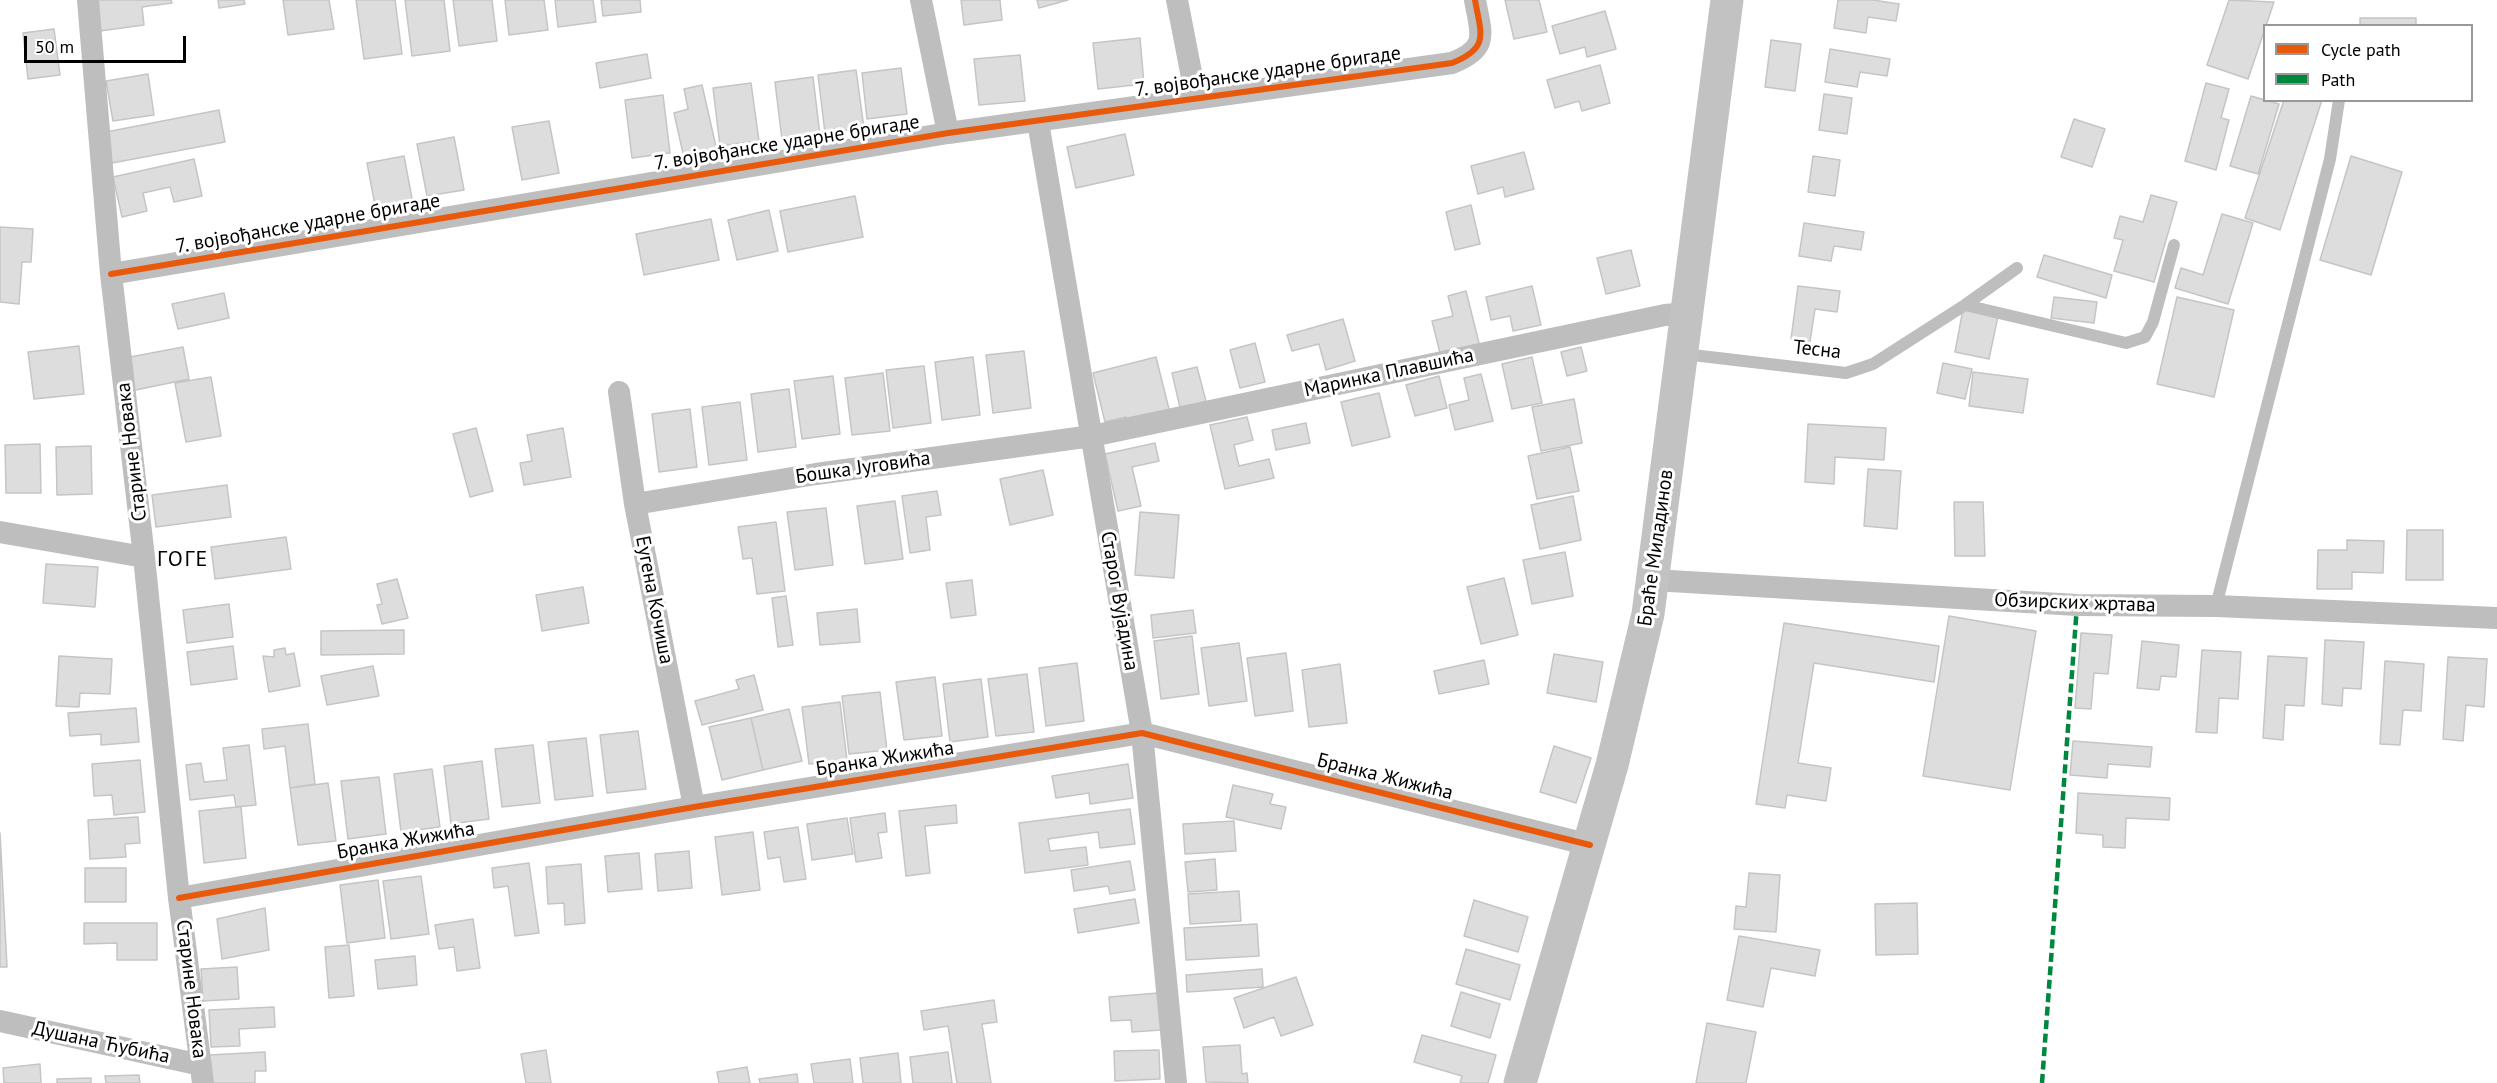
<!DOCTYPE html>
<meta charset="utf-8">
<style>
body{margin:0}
#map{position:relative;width:2497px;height:1083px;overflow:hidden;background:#fff;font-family:"PT Sans",sans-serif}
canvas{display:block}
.legend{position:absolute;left:2263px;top:24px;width:210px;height:78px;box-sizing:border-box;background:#fff;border:2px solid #999;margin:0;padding:8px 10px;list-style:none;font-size:18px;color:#000}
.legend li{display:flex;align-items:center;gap:12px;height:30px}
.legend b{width:30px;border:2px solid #999}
.scale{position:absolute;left:24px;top:36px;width:162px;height:27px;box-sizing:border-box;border:3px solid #000;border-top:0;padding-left:8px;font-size:18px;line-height:21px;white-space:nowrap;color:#000;-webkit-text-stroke:4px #fff;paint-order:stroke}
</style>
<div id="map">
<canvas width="2497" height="1083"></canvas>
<ul class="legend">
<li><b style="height:8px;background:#e8590c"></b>Cycle path</li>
<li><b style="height:8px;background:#00873e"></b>Path</li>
</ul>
<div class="scale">50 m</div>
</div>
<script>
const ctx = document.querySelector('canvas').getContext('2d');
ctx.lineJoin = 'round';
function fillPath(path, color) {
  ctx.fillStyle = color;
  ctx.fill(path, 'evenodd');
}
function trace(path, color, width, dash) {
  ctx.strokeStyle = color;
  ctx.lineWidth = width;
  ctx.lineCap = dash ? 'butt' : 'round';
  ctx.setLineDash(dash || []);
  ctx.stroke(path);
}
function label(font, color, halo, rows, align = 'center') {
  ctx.font = font + ' "PT Sans",sans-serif';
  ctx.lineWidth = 6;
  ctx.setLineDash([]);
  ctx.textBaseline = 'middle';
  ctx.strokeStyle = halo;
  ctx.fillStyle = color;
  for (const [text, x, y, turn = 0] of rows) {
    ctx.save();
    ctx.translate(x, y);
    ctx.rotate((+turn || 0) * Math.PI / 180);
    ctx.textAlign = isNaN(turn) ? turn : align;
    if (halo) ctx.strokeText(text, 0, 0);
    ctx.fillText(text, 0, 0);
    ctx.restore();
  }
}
const building = new Path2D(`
 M96 0H171L172 3 142 7 144 25 100 31Z
 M218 0H244L245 4 219 8Z
 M283 0H329L334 29 288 35Z
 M356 0H395L402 54 364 59Z
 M405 0H444L450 51 412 56Z
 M453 0H492L497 41 459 46Z
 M505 0H544L548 30 509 35Z
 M555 0H593L596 22 558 27Z
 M601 0H640L641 12 603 16Z
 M961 0H1000L1002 20 964 25Z
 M1037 0H1068L1039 8Z
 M1505 0H1539L1547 32 1514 39Z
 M1838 0H1873L1899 4 1896 21 1868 17 1866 33 1834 28Z
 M2229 0 2274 2 2248 79 2207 65Z
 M1605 11 1616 49 1587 57 1585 47 1560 54 1552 26Z
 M2360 18H2416V26H2360Z
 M54 29 60 75 28 79 23 33Z
 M1140 38 1144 84 1098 89 1093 43Z
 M1771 40 1801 44 1795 91 1765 87Z
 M1830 49 1890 59 1887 76 1860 72 1857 87 1825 82Z
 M647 54 651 78 600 88 596 63Z
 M1020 55 1025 101 979 105 974 59Z
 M1600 65 1610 103 1582 111 1579 101 1555 108 1547 80Z
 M901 68 907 114 867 119 862 73Z
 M856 70 864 128 825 133 818 75Z
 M148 74 154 115 113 121 106 81Z
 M813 77 820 135 782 140 775 82Z
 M751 83 759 141 720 146 713 88Z
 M2206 83 2229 89 2221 118 2229 120 2216 170 2185 161Z
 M702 85 717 151 684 158 674 113 688 109 684 89Z
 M1824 94 1852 98 1847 134 1819 130Z
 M663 95 670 153 632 158 625 100Z
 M2251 96 2279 104 2258 174 2230 166Z
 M2284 100H2322L2280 230 2245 218Z
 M219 110 225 142 112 163 106 132Z
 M2074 119 2105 129 2092 167 2061 157Z
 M549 121 559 173 522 180 512 127Z
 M1125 134 1134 175 1076 188 1067 147Z
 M454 137 464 190 427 196 417 144Z
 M1524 152 1534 189 1505 197 1503 187 1478 194 1471 166Z
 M404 156 414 209 377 216 367 163Z
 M1813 156 1840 160 1835 196 1808 192Z
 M2351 156 2402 172 2371 275 2320 260Z
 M194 159 202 196 174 202 170 187 143 193 147 211 122 217 113 177Z
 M2151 195 2177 202 2154 282 2114 271 2123 240 2114 238 2120 216 2143 222Z
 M855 196 863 237 788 252 780 211Z
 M1471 205 1480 244 1455 250 1446 212Z
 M769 210 778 251 737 260 728 220Z
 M2222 214 2253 223 2228 304 2175 288 2181 268 2203 275Z
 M711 219 719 260 644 275 636 234Z
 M1804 223 1864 232 1861 250 1834 246 1831 261 1799 256Z
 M0 227 33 229 31 262H22L19 304 0 302Z
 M1631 250 1640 286 1606 294 1597 258Z
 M2044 255 2112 275 2106 298 2037 277Z
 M1532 286 1541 325 1513 331 1510 316 1491 320 1486 297Z
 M1798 286 1840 291 1837 312 1815 309 1810 342 1791 339Z
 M1466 291 1481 351 1442 361 1432 321 1453 316 1448 296Z
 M224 293 229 318 178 329 172 304Z
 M2054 297 2097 302 2094 323 2051 318Z
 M2177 297 2234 310 2214 397 2157 384Z
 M1963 309 1998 316 1989 359 1955 352Z
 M1343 319 1355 361 1326 370 1319 344 1292 351 1287 335Z
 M1255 343 1265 382 1240 388 1230 350Z
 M79 346 84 394 34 399 28 352Z
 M183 347 189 379 131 391 125 358Z
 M1581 347 1587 371 1567 376 1561 352Z
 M1024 351 1031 408 993 413 986 355Z
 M973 357 980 415 942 420 935 362Z
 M1156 357 1171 417 1128 427 1126 417 1105 422 1093 373Z
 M1532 357 1542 403 1512 409 1502 364Z
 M1943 363 1972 369 1965 399 1937 393Z
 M924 366 931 423 893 428 886 370Z
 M1197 367 1207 405 1181 412 1172 373Z
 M1973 372 2028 379 2023 413 1969 406Z
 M883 373 890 431 852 435 845 378Z
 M1481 374 1493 421 1455 430 1449 405 1469 400 1464 378Z
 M833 376 840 434 802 439 794 381Z
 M1439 376 1447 408 1415 416 1406 385Z
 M211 377 221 436 186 442 175 383Z
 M789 389 796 447 758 452 751 394Z
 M1379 393 1390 437 1352 446 1341 402Z
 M1574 399 1582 443 1541 451 1532 407Z
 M740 402 747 460 709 465 702 407Z
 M690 409 697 467 659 472 652 414Z
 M1247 417 1253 440 1234 445 1239 466 1269 459 1274 478 1225 489 1210 425Z
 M1306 423 1310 443 1276 450 1272 430Z
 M1808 424 1886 428 1884 460 1835 457 1834 484 1805 482Z
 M476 428 493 491 470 497 453 434Z
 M563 428 571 477 524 485 520 463 532 461 527 435Z
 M1155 443 1159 461 1132 467 1141 506 1118 511 1105 454Z
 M40 444 41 493H6L5 445Z
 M91 446 92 494 57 495 56 447Z
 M1570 447 1579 491 1537 499 1528 456Z
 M1868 469 1901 471 1897 529 1864 526Z
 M1043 470 1053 515 1010 525 1000 479Z
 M227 485 231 517 156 527 152 495Z
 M937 491 941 515 926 517 930 550 910 553 902 496Z
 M1573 496 1581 540 1540 549 1531 505Z
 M895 501 903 559 865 564 857 506Z
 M1954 502H1983L1985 556H1955Z
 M826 508 833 565 795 570 787 512Z
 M1140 512 1179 515 1174 578 1135 575Z
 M776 522 785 591 757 594 752 558 743 559 738 527Z
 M2407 530H2443V580H2406Z
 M286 537 291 569 215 579 211 547Z
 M2347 540 2384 541 2383 573 2352 572V589H2317L2318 550H2347Z
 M1565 552 1573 596 1532 604 1523 560Z
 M46 564 98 567 95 607 43 603Z
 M1504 578 1518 635 1481 644 1467 587Z
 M397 579 408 618 382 624 377 605 382 604 377 584Z
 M972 580 976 615 951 618 946 583Z
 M583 587 589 623 542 631 536 595Z
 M786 596 793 645 778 647 772 598Z
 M229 604 233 637 187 643 183 610Z
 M857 609 860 642 820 645 817 613Z
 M1193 610 1196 633 1153 638 1151 615Z
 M1949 616 2036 631 2010 790 1923 776Z
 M1784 623 1939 646 1934 682 1814 663 1798 763 1831 768 1826 801 1787 795 1785 808 1756 804Z
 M404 630V654L321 655V631Z
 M2081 633 2112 635 2108 674 2094 673 2091 709 2075 708Z
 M1192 636 1199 694 1161 699 1154 641Z
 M2325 640 2364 642 2361 689 2343 688 2342 706 2322 704Z
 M2142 641 2179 645 2176 677 2161 676 2159 690 2137 688Z
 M1239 643 1247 701 1209 706 1201 648Z
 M233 646 237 679 191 685 187 652Z
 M285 648 286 655 294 653 300 686 269 692 263 656 274 657V650Z
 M2202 650 2241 652 2238 699 2219 698 2217 733 2196 732Z
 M1286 653 1293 711 1255 716 1247 658Z
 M1554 654 1603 662 1596 702 1547 693Z
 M59 656 112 659 110 694 80 693 79 707 56 706Z
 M2268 656 2307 658 2304 706 2285 705 2283 740 2263 738Z
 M2448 657 2487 659 2484 707 2466 705 2463 741 2443 739Z
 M1484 660 1489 684 1439 694 1434 671Z
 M2385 661 2424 664 2421 711 2403 710 2400 745 2380 744Z
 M1077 663 1084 721 1046 726 1039 668Z
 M1340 664 1347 723 1309 727 1302 670Z
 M373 666 379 696 327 705 321 676Z
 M1027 674 1034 732 996 736 988 679Z
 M754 675 763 710 702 725 695 701 739 689 736 680Z
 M935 677 942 736 904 740 896 682Z
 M981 679 988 737 950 742 943 684Z
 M880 692 887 750 849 754 842 696Z
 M840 702 847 760 809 764 802 707Z
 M136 708 139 742 101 745V734L70 736 68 713Z
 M789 709 802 761 763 770 751 718Z
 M751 718 763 770 722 780 709 727Z
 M308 724 315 784 290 788 285 746 264 749 262 729Z
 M638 731 646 789 607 793 600 735Z
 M586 738 593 796 555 800 548 742Z
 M2073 741 2152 747 2150 767 2108 764 2107 778 2070 775Z
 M249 745 256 805 236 807 234 795 190 800 186 765 201 763 204 782 227 780 223 748Z
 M533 745 540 803 502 807 495 749Z
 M1554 746 1591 758 1576 803 1540 792Z
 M140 760 145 812 114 815 112 795 94 796 92 764Z
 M482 761 489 819 451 824 444 766Z
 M1128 764 1133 798 1090 804 1089 793 1056 798 1052 776Z
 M432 769 440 827 401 832 394 774Z
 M379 777 386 834 348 839 341 781Z
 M328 783 336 841 298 845 290 788Z
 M1233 785 1273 794 1270 804 1286 807 1281 829 1226 817Z
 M2078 793 2170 798 2169 820 2126 818 2125 848 2103 847V835L2076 833Z
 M956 805 957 823 925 826 930 873 906 876 899 811Z
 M236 807H241L246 858 204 863 199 811Z
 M1130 809 1135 844 1100 848 1098 832 1048 839 1050 851 1086 847 1088 865 1025 873 1019 823Z
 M885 813 887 832 878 833 882 858 856 862 850 818Z
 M138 817 140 843 125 844 126 857 90 859 88 820Z
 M847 818 853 854 812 860 807 824Z
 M1234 821 1236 851 1185 854 1183 824Z
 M798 827 806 879 784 882 780 857 768 859 764 832Z
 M753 832 760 890 722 895 715 837Z
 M0 833 7 967H0Z
 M689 851 692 888 658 891 655 854Z
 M639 853 642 889 608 892 605 856Z
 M1215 859 1217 890 1188 892 1185 862Z
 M1130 861 1135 890 1110 894 1108 886 1074 891 1071 870Z
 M529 863 539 933 515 936 508 886 494 888 492 868Z
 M581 864 585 923 565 925 564 903 548 904 546 867Z
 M85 868H126V902H85Z
 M1749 873 1780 875 1776 932 1734 929 1736 906 1746 907Z
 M421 876 429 934 391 939 383 881Z
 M378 880 385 938 347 943 340 885Z
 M1239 891 1241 921 1190 924 1188 894Z
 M1135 899 1139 923 1078 933 1074 909Z
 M1474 900 1528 917 1518 952 1464 936Z
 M1917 903 1918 954 1876 955 1875 904Z
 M265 908 269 950 222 959 217 919Z
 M473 919 480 968 457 971 454 947 439 949 435 925Z
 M84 923H157V960H117V943L84 944Z
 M1257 924 1259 956 1186 960 1184 928Z
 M1739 936 1820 950 1815 976 1771 968 1763 1007 1727 1000Z
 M349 945 354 996 329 998 325 947Z
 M1466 949 1520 965 1510 1000 1456 984Z
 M415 956 417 985 378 989 375 960Z
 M237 967 239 999 203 1001 201 969Z
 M1262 969 1263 987 1187 992 1186 975Z
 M1296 977 1313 1025 1281 1036 1274 1017 1244 1028 1234 998Z
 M1461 992 1500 1004 1490 1038 1451 1026Z
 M1158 993 1161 1030 1132 1032 1131 1020 1111 1021 1109 997Z
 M994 1000 997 1022 982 1024 991 1083H957L948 1026 924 1030 921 1011Z
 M274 1007 275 1027 239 1029 240 1046 211 1047 209 1010Z
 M1707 1023 1756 1032 1746 1083H1696Z
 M1422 1035 1496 1055 1488 1083H1460L1462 1076 1414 1062Z
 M1240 1045 1242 1074 1247 1073 1248 1083 1206 1082 1203 1047Z
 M546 1050 551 1083H526L521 1054Z
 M1159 1050 1160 1079 1115 1081 1114 1051Z
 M265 1052 266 1071H255V1083H210L209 1055Z
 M948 1052 952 1083H913L910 1057Z
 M898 1053 901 1083H863L860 1058Z
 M850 1059 853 1083H814L811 1064Z
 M40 1064 41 1083H4L3 1068Z
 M747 1067 750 1083H719L717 1072Z
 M797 1074 798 1083H760L759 1079Z
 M139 1075 140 1083H106L105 1076Z
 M91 1078V1083H57V1079Z`);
fillPath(building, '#ddd');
trace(building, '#c5c5c5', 1.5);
trace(new Path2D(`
 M1965 305 2126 343 2145 337 2153 322 2174 245
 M1684 354 1846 373 1873 364 1965 305 2017 268
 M2216 606 2330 159 2339 100`), '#bebebe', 12);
trace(new Path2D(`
 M88 0 111 274 144 557 179 898 203 1083
 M921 0 948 133
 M1177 0 1196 98
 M1038 122 1142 733 1176 1083
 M111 274 948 133 1452 63C1490 48 1481 34 1475 0
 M619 392 635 504 694 807
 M635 504 816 474 1092 436 1665 315 1688 313
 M0 532 144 557
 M1653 580 2077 605 2216 606 2497 618
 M179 898 694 807 1142 733 1590 845
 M0 1021 201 1065`), '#bebebe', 22);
trace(new Path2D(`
 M1520 1083 1612 765 1648 614 1727 0`), '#c2c2c2', 33);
trace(new Path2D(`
 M2042 1083 2077 605`), '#00873e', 4.5, [9, 4.5]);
trace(new Path2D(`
 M111 274 948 133 1452 63C1490 48 1481 34 1475 0
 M179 898 694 807 1142 733 1590 845`), '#e8590c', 6);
label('20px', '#000', '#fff', [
 ["7. војвођанске ударне бригаде",1268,72,-8],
 ["7. војвођанске ударне бригаде",787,143,-9],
 ["7. војвођанске ударне бригаде",308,224,-10],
 ["Тесна",1817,350,6],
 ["Маринка Плавшића",1389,373,-12],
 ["Старине Новака",132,452,-97],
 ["Бошка Југовића",863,468,-8],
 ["Браће Миладинов",1656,548,-82],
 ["Еугена Кочиша",654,600,79],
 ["Старог Вујадина",1119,601,80],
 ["Обзирских жртава",2075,603,2],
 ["Бранка Жижића",885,759,-9],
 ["Бранка Жижића",1385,777,14],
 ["Бранка Жижића",406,841,-10],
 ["Старине Новака",191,989,83],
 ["Душана Ћубића",101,1043,12]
]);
ctx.letterSpacing = '1.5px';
label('22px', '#000', '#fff', [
 ["ГОГЕ",183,560]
]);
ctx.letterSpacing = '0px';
</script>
